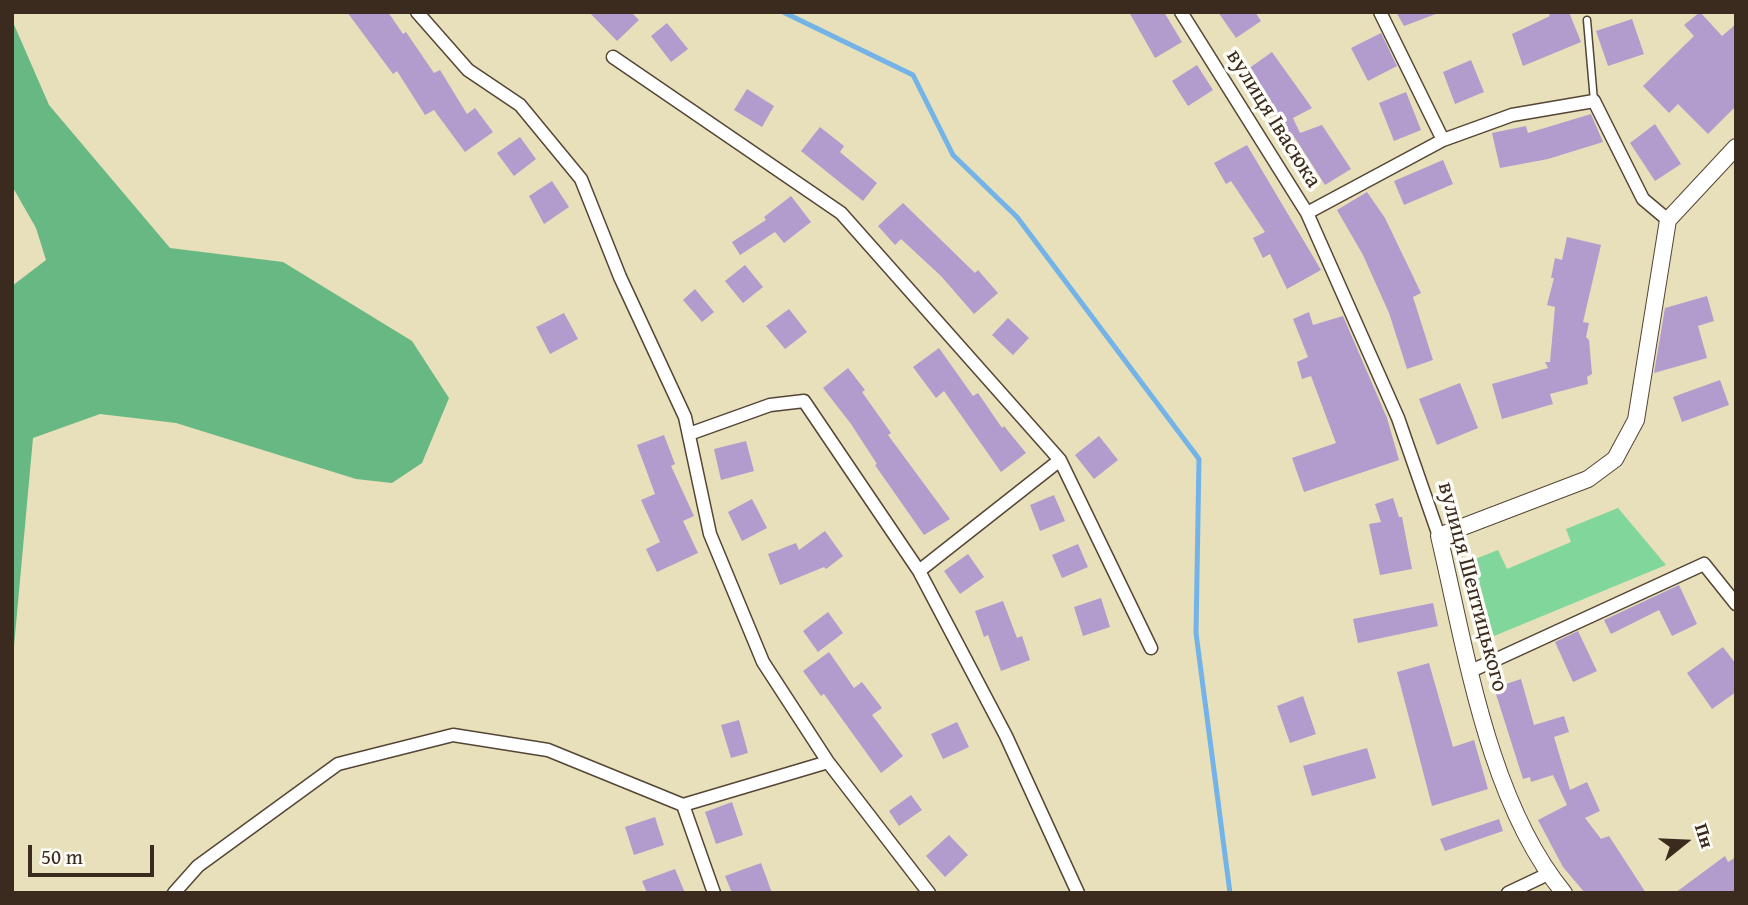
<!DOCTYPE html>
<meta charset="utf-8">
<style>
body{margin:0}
#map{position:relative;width:1748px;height:905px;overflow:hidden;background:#e7e0ba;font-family:"Gentium Book Plus",serif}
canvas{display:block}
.frame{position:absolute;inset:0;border:14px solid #3b2a1e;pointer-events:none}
.north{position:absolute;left:1650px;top:807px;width:70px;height:70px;-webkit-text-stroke:5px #fdfcf7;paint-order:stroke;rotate:72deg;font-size:19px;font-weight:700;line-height:28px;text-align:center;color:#3b2a1e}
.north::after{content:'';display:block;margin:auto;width:24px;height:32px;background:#3b2a1e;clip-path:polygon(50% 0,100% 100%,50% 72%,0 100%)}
.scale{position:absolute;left:28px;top:845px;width:126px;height:32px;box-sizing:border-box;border:4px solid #3b2a1e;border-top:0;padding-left:9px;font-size:21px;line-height:24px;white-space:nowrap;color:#3b2a1e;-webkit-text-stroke:5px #fdfcf7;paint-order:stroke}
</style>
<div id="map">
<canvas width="1748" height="905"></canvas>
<div class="frame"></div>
<div class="north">Пн</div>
<div class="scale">50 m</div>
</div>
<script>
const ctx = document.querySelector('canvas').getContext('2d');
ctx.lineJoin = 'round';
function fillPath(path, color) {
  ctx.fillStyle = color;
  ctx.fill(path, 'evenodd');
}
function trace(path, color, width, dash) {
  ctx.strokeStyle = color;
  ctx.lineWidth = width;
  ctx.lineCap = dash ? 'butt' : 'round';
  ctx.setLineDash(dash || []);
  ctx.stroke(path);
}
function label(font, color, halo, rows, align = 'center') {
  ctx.font = font + ' "Gentium Book Plus",serif';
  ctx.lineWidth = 7;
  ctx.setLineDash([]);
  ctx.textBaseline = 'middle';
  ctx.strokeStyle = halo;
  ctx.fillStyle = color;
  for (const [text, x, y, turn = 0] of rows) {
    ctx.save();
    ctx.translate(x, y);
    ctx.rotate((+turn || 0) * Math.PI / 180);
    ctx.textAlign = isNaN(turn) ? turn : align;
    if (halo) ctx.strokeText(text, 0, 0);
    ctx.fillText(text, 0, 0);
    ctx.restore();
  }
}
fillPath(new Path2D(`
 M1618 508 1666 565 1494 636 1465 563 1498 550 1507 569 1571 542 1566 529Z`), '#81d79b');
fillPath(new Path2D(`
 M12 20 49 105 170 248 283 262 412 341 449 398 422 463 392 483 356 479 176 423 100 414 33 438 12 668V286L46 260 36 228 12 186Z`), '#68b883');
trace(new Path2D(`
 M783 12 913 75 953 155 1017 217 1199 459 1196 633 1230 893`), '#73b3e7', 5);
fillPath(new Path2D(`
 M347 12H388L403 34 406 32 434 73 440 70 467 114 475 108 493 132 465 152 434 110 425 115 397 71 393 74Z
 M589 12H631L639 20 617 41Z
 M1129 12H1164L1182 42 1155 58Z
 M1218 12H1255L1261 21 1236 38Z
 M1396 12H1441L1404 26Z
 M1548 12H1569L1581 42 1523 66 1512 34 1550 16Z
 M1700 12 1722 36 1736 24V106L1708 134 1678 104 1669 113 1643 86 1694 36 1684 25Z
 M1632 19 1644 54 1608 66 1596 31Z
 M667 23 688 49 671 62 651 36Z
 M1381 33 1397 66 1368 81 1351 48Z
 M1272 52 1312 108 1293 118 1300 133 1322 125 1351 169 1325 185 1295 138 1290 141 1272 113 1277 110 1248 69Z
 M1471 60 1484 92 1455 104 1443 72Z
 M1197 65 1213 90 1188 106 1172 81Z
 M747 89 774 106 762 127 734 110Z
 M1406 92 1421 130 1394 141 1379 103Z
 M1591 114 1603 142 1548 159 1500 168 1492 133 1526 126 1528 133Z
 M1655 124 1681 164 1655 181 1630 143Z
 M820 127 844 146 840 152 877 183 863 201 801 151Z
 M520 137 536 159 514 176 497 153Z
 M1247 145 1321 270 1287 289 1270 254 1263 258 1253 238 1265 232 1231 181 1226 184 1214 163Z
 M1443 160 1453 184 1404 205 1394 181Z
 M552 181 569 207 544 224 529 196Z
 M1367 192 1385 218 1421 293 1413 297 1433 360 1407 369 1389 313 1363 255 1337 210Z
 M791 196 811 222 784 243 775 232 740 255 732 242 766 220 764 217Z
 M903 203 975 273 978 270 998 293 974 314 941 276 901 239 895 245 878 226Z
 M1567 237 1601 245 1583 322 1589 323 1586 337 1589 340 1592 374 1587 377 1588 384 1550 394 1553 404 1502 419 1492 384 1548 368 1545 362H1550L1555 307 1547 305 1554 278H1551L1555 258 1562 260Z
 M745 265 763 287 743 303 725 281Z
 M695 289 714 312 702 322 683 300Z
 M1707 296 1714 321 1698 326 1707 358 1654 373 1665 308Z
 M789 309 807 332 785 349 766 326Z
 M1309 312 1313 325 1343 316 1387 418 1399 460 1304 492 1292 458 1336 443 1311 376 1302 379 1297 362 1308 357 1293 319Z
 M564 313 578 339 550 354 536 327Z
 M1008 318 1029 338 1013 355 992 335Z
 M939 348 973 396 978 393 1002 428 1004 426 1026 453 1001 472 944 391 936 398 913 367Z
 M848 368 865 390 862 392 891 433 888 435 950 519 924 535 875 465 877 464 851 424 823 388Z
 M1720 380 1729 405 1682 422 1673 397Z
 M1460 383 1478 428 1437 445 1419 399Z
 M664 435 675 464 671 466 694 516 683 521 698 553 657 572 646 549 660 542 641 500 655 494 637 445Z
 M1099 436 1118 460 1094 479 1075 455Z
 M746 441 754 471 721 480 714 449Z
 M1054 495 1065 521 1040 531 1030 505Z
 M1393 498 1399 517H1402L1412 569 1380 575 1369 524 1381 522 1375 504Z
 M752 499 767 528 742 541 728 512Z
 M825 531 843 556 826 569 824 567 780 585 768 554 796 543 799 550Z
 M1078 544 1088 567 1062 578 1052 555Z
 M968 554 984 577 960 594 944 571Z
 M1679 585 1697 624 1672 636 1659 610 1611 634 1604 620Z
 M1101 598 1110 627 1083 636 1074 607Z
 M1003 601 1017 638 1022 636 1030 660 1001 671 988 635 984 637 975 611Z
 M1433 603 1438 626 1358 643 1353 619Z
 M828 612 843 633 818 652 803 631Z
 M1578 631 1597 671 1573 682 1555 642Z
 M1723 647 1736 664V692L1712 709 1687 673Z
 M829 652 854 688 862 682 882 708 872 715 903 756 881 773 824 694 821 696 803 671Z
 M1429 663 1453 747 1474 740 1488 789 1432 806 1397 672Z
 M1521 679 1534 725 1564 716 1569 732 1554 737 1570 790 1587 782 1600 811 1585 818 1601 839 1609 836 1646 893H1585L1563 867 1538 820 1567 805 1553 775 1531 782 1530 777 1523 779 1494 688Z
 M1303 696 1316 734 1290 743 1277 706Z
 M739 720 748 753 731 758 721 725Z
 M957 722 969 747 943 759 931 734Z
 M1367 748 1376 778 1312 796 1303 766Z
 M911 795 922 810 899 826 889 811Z
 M732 802 743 835 716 844 705 812Z
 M655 817 664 845 634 855 625 827Z
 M1499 819 1503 831 1445 851 1440 839Z
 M949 835 968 855 945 877 926 856Z
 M1725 856 1728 862 1736 857V893H1675Z
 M761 863 772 893H732L725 876Z
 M675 869 685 893H647L642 881Z`), '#b19ccd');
const service = new Path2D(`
 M1587 20 1594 101`);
const minor = new Path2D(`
 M417 12 468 70 520 105 581 179 620 277 685 417 710 534 763 662 828 762 929 893
 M1181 12 1307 213 1398 418 1439 536
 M1380 12 1443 140
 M613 57 841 213 1060 460 1151 648
 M1307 213 1443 140 1512 115 1594 101 1643 199 1668 220
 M689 434 770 405 804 401 919 571 1006 736 1078 893
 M919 571 1060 460
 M1471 671 1704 564 1736 604
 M683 805 828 762
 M683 805 714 893
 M174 893 198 866 338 764 453 735 548 750 683 805
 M1508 893 1548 874`);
const tertiary = new Path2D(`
 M1564 893C1488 801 1466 650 1439 536L1588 479 1615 459 1636 420 1668 220 1736 147`);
trace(service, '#554535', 9);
trace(minor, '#554535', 15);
trace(tertiary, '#554535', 18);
trace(service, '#fff', 6);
trace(minor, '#fff', 12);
trace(tertiary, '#fff', 16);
label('23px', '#3b2a1e', '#fdfcf7', [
 ["вулиця Івасюка",1273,119,58],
 ["вулиця Шептицького",1472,587,75]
]);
</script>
